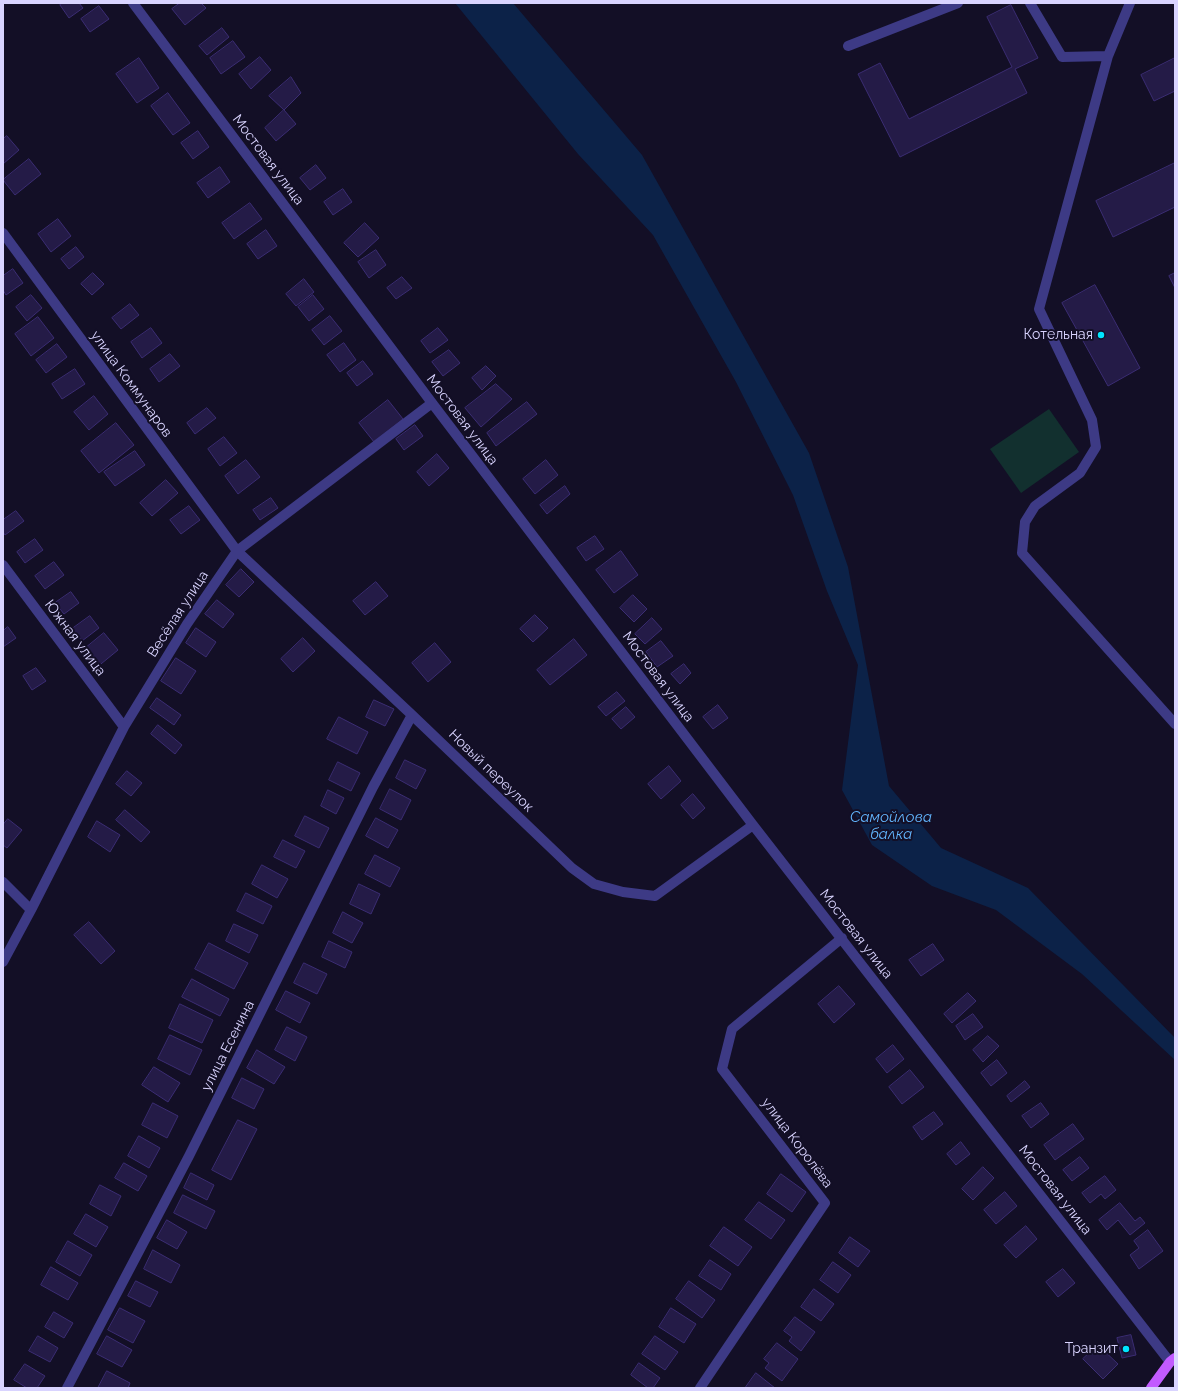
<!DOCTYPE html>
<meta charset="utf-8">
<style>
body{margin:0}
#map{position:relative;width:1178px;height:1391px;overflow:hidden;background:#130f26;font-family:Raleway,sans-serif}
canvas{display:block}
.frame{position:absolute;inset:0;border:4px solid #d9d4ff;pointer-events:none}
</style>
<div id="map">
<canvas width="1178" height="1391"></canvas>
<div class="frame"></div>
</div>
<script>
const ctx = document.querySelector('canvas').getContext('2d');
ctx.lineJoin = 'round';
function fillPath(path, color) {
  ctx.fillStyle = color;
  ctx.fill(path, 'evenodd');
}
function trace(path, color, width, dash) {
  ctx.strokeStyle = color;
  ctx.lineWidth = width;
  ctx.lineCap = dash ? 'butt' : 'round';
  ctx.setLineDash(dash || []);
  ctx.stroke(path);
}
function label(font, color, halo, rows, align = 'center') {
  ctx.font = font + ' Raleway,sans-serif';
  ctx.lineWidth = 4;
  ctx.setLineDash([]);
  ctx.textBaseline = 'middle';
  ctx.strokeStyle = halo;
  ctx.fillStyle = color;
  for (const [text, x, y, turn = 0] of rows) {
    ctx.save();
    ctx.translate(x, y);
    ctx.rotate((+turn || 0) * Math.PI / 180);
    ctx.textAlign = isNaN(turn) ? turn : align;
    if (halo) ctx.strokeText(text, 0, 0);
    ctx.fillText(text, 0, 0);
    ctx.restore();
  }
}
fillPath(new Path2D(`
 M1049 409 1079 452 1021 493 990 449Z`), '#12302f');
fillPath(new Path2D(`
 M455 3H513L642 155 809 453 848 567 889 786 941 848 1028 888 1175 1038V1060L1082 974 996 910 932 886 872 845 842 790 858 665 827 591 793 495 736 382 653 235 578 154Z`), '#0c2248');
const building = new Path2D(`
 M63 3H79L83 8 69 18 60 5Z
 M180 3H201L206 8 185 25 172 9Z
 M1011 5 1038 58 1015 69 1027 93 900 157 858 74 880 63 909 119 1012 67 987 17Z
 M99 6 109 19 90 32 81 19Z
 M222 28 229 37 207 55 199 46Z
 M233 41 245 57 221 74 210 58Z
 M260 57 271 70 251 89 239 74Z
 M139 58 159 88 137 103 116 74Z
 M1175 58V91L1154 101 1141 75Z
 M291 77 301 93 284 110 269 96Z
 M168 93 190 123 173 135 151 106Z
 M284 110 296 124 276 141 265 128Z
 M198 131 209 147 193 159 181 143Z
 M7 136 19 150 3 164V139Z
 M29 159 41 174 15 195 3 180Z
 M1175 163V207L1113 237 1096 201Z
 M316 165 326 178 310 190 300 178Z
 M220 167 230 182 208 198 197 183Z
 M343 189 352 202 333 215 324 202Z
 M250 203 262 219 234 239 222 223Z
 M58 219 71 236 51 252 38 234Z
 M365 223 379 238 358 257 344 243Z
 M266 230 277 246 258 259 247 244Z
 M76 247 84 257 69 269 61 259Z
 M376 250 386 265 369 278 358 262Z
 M13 269 23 283 6 295 3 290V276Z
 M93 273 104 284 92 295 81 284Z
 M1175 273V288L1169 276Z
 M402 277 412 288 396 299 387 288Z
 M304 279 314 292 296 306 286 294Z
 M1095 285 1140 368 1108 386 1062 303Z
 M31 295 42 308 27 321 16 307Z
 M313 295 324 309 309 321 298 307Z
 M130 304 139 315 121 329 112 318Z
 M330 316 342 331 324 345 312 330Z
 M38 317 54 338 31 356 15 334Z
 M151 328 162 343 142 358 131 342Z
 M438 328 448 340 430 353 421 341Z
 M344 343 356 360 340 372 327 355Z
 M57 344 67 357 46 373 36 360Z
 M449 350 460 363 443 376 432 362Z
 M170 354 180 366 159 382 150 369Z
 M363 361 373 374 357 386 347 373Z
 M486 366 496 376 482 390 472 378Z
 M75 369 85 384 62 399 52 384Z
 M496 384 512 399 481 427 465 408Z
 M94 396 108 414 89 430 74 412Z
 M388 400 403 419 374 442 359 423Z
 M527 402 537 414 496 446 487 433Z
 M207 408 216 418 195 434 187 423Z
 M116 423 134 445 99 473 81 451Z
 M415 425 423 436 404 450 396 439Z
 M224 437 237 453 220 466 208 449Z
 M135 451 145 465 115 486 104 472Z
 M437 454 449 468 429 486 417 472Z
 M246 460 260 477 238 494 225 476Z
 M546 460 558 475 535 494 523 479Z
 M166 480 178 493 152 516 140 503Z
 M565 486 570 494 547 514 540 505Z
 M271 498 278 508 260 520 253 510Z
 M189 506 200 520 181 534 170 520Z
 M16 511 24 521 5 535 3 532V520Z
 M595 536 604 549 586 561 577 548Z
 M35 539 43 550 25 563 17 552Z
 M621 551 638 575 614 593 596 570Z
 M54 562 64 575 45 589 35 576Z
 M241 569 254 582 239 597 226 585Z
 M376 582 388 596 365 615 353 601Z
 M71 592 79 603 64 614 55 603Z
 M633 595 647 609 634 622 620 608Z
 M217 600 234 614 223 628 205 614Z
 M535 615 548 628 533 642 520 629Z
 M90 616 99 628 82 641 72 629Z
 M652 618 662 629 645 644 635 634Z
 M8 627 16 638 3 647V631Z
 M196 628 216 642 206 657 186 643Z
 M104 633 118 650 96 668 82 651Z
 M303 638 315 651 293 672 281 659Z
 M574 639 587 655 550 685 537 670Z
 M661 641 673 656 657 667 646 652Z
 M435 643 451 662 428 682 412 663Z
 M176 658 196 671 181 694 161 681Z
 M684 664 691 673 680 684 671 674Z
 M36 668 46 681 32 690 23 676Z
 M617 692 625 701 606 716 598 707Z
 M157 698 181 715 174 725 150 708Z
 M374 700 394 709 385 726 366 717Z
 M718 705 728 718 713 729 703 717Z
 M626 707 635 717 621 729 612 719Z
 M339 717 368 732 357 754 327 739Z
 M158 725 182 745 175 754 151 734Z
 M405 760 426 770 416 789 396 778Z
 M338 762 360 773 351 791 329 780Z
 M669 766 681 781 661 799 648 784Z
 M127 771 142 783 131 796 116 784Z
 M390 789 411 800 401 820 380 809Z
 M328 790 344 798 336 814 321 806Z
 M693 794 705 808 693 819 681 805Z
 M125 810 150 832 141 842 116 820Z
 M305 816 329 828 319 848 295 836Z
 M376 818 398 830 388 848 366 836Z
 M8 819 22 830 7 848 3 845V825Z
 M97 821 120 835 110 852 88 837Z
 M283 840 305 851 296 868 274 857Z
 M375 855 400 868 390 887 365 874Z
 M262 865 288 879 277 898 252 884Z
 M359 884 380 894 371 914 350 904Z
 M246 893 272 906 263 924 237 911Z
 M343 912 363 923 352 943 333 933Z
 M89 922 115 951 101 964 74 935Z
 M234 924 258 935 249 953 226 941Z
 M329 941 352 952 345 968 322 957Z
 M209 943 248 963 234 989 195 969Z
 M933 944 944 960 921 976 909 960Z
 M304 963 327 974 317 994 294 983Z
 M192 979 229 999 220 1016 182 997Z
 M839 986 855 1004 834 1023 818 1004Z
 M286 991 310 1003 300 1023 276 1010Z
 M968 993 976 1001 952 1023 944 1014Z
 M180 1004 213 1020 202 1043 169 1028Z
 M973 1014 983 1027 965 1040 956 1026Z
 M287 1027 307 1037 295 1061 275 1050Z
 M170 1035 202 1050 190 1075 158 1059Z
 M988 1036 999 1046 983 1062 973 1050Z
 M893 1045 904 1059 887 1073 876 1059Z
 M257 1050 285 1067 274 1084 247 1068Z
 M997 1060 1007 1073 991 1086 981 1073Z
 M154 1067 180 1083 168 1102 142 1085Z
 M910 1070 924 1087 902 1104 889 1087Z
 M242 1078 264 1089 254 1109 232 1098Z
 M1025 1081 1030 1087 1011 1102 1007 1096Z
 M153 1103 178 1116 167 1138 142 1125Z
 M1041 1103 1049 1114 1031 1128 1022 1116Z
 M934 1112 943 1124 922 1140 913 1127Z
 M238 1120 257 1129 231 1180 212 1170Z
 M1073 1124 1084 1139 1055 1160 1044 1145Z
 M139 1136 160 1148 149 1168 128 1156Z
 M961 1142 970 1154 956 1165 947 1154Z
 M1080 1157 1089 1168 1072 1181 1063 1170Z
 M124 1163 147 1176 138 1191 115 1178Z
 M983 1167 994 1178 973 1200 962 1189Z
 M191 1173 214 1185 207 1200 184 1188Z
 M781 1174 806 1192 792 1212 767 1194Z
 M1105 1176 1116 1190 1105 1199 1101 1194 1090 1203 1082 1193Z
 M100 1185 121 1196 111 1216 90 1204Z
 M1005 1192 1017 1206 996 1224 984 1210Z
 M183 1195 215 1211 206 1229 174 1213Z
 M759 1202 785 1220 771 1239 745 1220Z
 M1120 1203 1135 1221 1140 1217 1145 1223 1130 1235 1118 1220 1107 1230 1099 1220Z
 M86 1214 108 1227 96 1247 74 1234Z
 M167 1220 187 1232 177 1249 157 1238Z
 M1026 1226 1037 1239 1016 1258 1004 1245Z
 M724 1227 752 1247 738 1266 710 1246Z
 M1148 1230 1163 1251 1139 1269 1130 1255 1139 1248 1134 1241Z
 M850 1237 870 1251 858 1267 839 1253Z
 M68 1241 92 1255 80 1276 56 1262Z
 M153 1250 180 1265 171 1283 144 1269Z
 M710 1260 731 1274 721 1290 699 1276Z
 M833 1262 851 1275 838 1293 820 1280Z
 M51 1267 78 1283 68 1300 41 1285Z
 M1063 1269 1075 1283 1058 1297 1046 1282Z
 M136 1281 158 1292 150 1307 128 1296Z
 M689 1281 715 1300 702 1318 676 1299Z
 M814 1289 834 1304 821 1321 801 1307Z
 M120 1308 145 1321 133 1343 108 1330Z
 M671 1308 696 1324 684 1343 659 1327Z
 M54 1312 73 1323 64 1338 45 1327Z
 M795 1317 815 1332 801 1351 789 1341 792 1337 784 1331Z
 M1131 1335 1136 1355 1122 1358 1117 1338Z
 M38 1336 58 1348 50 1362 29 1351Z
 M107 1336 132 1350 122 1367 97 1354Z
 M655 1336 678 1352 665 1370 642 1354Z
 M777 1343 798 1359 782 1381 765 1368 769 1363 764 1359Z
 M1098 1345 1118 1364 1103 1379 1083 1359Z
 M639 1363 660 1378 653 1388H648L631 1375Z
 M25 1364 45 1376 37 1388H27L14 1380Z
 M107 1371 130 1383 128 1388H98Z
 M756 1373 775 1388H748L746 1387Z`);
fillPath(building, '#241b47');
trace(building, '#3b2d73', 1);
trace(new Path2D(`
 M133 3 432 403 753 825 1170 1362
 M1030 3 1062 57 1108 56
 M1130 3 1108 56 1039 309 1092 420 1096 447 1080 473 1035 506 1025 522 1022 553 1175 724
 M848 46 958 3
 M3 233 237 551 412 715 572 868 594 884 623 892 655 896 753 825
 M3 565 124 727
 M3 882 31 910
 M3 962 31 910 124 727 187 624 237 551 432 403
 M67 1388 189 1156 373 787 412 715
 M700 1388 825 1203 722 1069 732 1029 842 938`), '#3d3a85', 10);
trace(new Path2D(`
 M1151 1388 1170 1362 1175 1358`), '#c25bff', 10);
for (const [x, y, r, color] of [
 [1101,335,4,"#00e5ff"],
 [1126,1349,4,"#00e5ff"]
]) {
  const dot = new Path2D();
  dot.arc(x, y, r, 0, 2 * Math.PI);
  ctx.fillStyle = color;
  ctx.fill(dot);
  trace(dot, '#130f26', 1.5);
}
label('14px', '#d9d4ff', '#130f26', [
 ["Мостовая улица",268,160,53],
 ["улица Коммунаров",131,384,54],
 ["Мостовая улица",462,420,53],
 ["Весёлая улица",178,614,-57],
 ["Южная улица",75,638,53],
 ["Мостовая улица",658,677,53],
 ["Новый переулок",491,771,44],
 ["Мостовая улица",856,934,52],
 ["улица Есенина",228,1046,-63],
 ["улица Королёва",797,1143,53],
 ["Мостовая улица",1055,1190,52]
]);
label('14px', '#d9d4ff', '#130f26', [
 ["Котельная",1093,335],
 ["Транзит",1118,1349]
], 'right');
label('italic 15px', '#62b6ff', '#130f26', [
 ["Самойлова",891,817],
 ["балка",891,834]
]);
</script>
